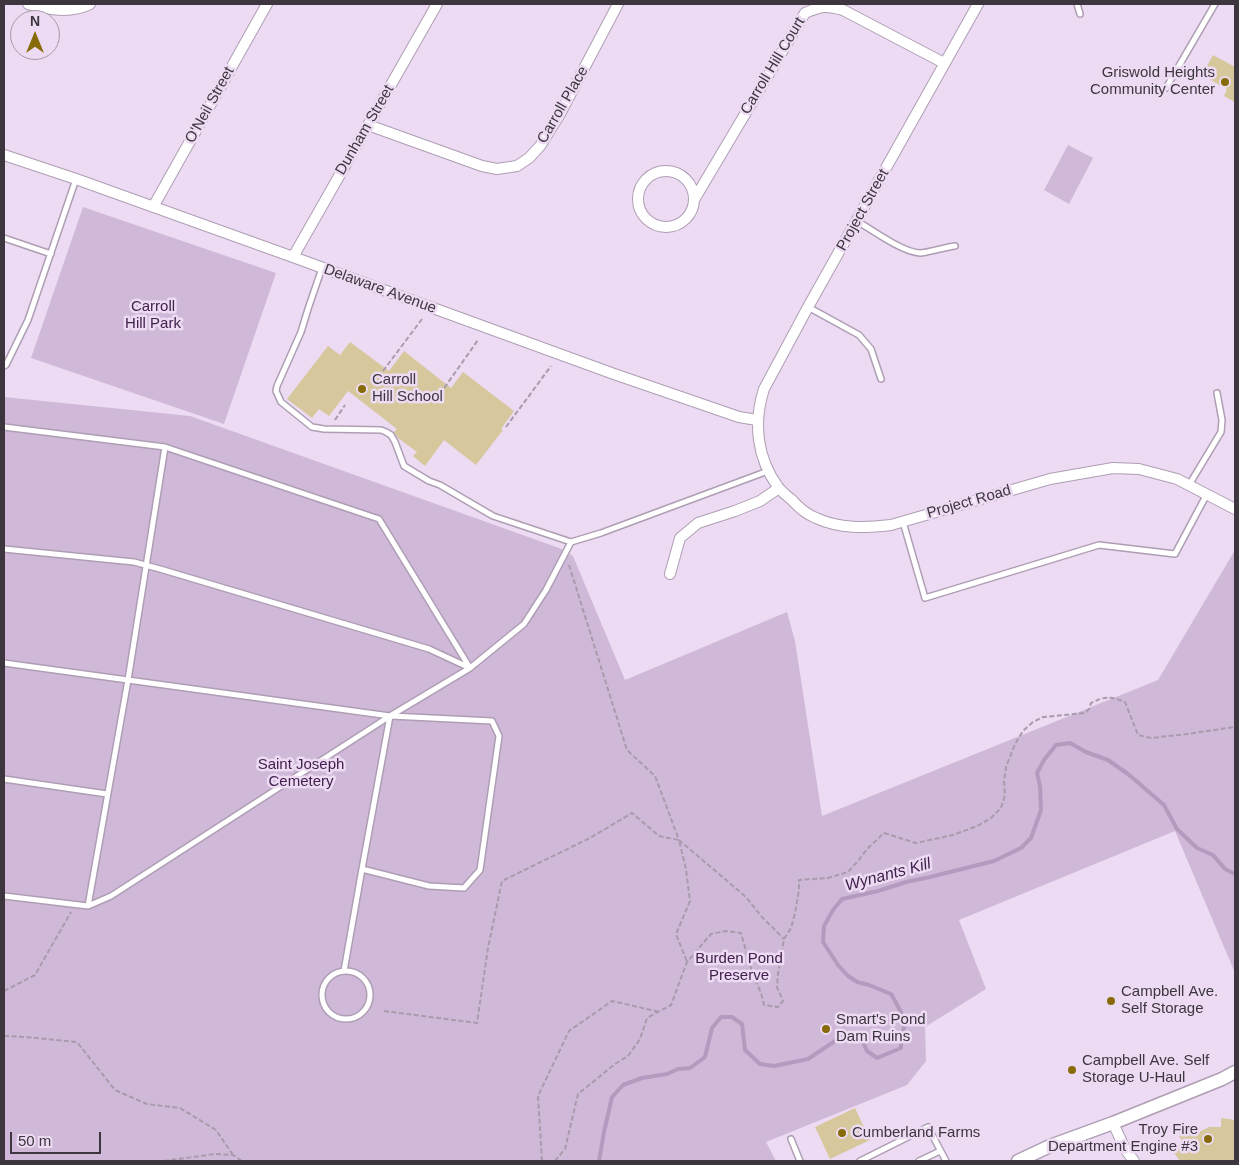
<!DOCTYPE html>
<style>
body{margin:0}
#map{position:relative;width:1239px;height:1165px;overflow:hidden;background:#ecdbf2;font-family:Arial,sans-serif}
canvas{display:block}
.frame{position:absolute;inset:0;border:5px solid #3d363f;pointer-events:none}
.north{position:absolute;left:10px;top:10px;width:50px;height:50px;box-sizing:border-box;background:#ecdbf2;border:1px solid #a699aa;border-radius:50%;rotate:0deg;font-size:14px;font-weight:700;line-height:20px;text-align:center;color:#3d363f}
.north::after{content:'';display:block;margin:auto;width:18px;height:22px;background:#866b08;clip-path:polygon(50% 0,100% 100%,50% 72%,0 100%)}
.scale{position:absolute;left:10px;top:1132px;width:91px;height:22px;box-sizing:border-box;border:2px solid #3d363f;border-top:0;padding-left:6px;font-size:15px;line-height:18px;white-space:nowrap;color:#3d363f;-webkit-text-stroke:4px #ecdbf2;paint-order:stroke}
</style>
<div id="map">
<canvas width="1239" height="1165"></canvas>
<div class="frame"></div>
<div class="north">N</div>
<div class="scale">50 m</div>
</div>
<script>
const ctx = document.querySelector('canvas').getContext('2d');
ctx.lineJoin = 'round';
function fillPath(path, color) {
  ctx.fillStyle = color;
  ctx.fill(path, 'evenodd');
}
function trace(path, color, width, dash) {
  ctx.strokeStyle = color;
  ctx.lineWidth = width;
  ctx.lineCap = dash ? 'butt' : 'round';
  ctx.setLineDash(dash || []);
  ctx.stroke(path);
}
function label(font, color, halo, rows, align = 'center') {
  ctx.font = font + ' Arial,sans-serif';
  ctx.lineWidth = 5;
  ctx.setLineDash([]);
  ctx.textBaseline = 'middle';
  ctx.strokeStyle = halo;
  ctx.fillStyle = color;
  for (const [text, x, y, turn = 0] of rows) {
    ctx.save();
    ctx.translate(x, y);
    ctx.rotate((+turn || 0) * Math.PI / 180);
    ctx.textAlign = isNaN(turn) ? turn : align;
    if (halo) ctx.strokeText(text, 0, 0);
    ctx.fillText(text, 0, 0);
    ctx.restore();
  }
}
fillPath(new Path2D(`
 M1068 145 1093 158 1069 204 1044 190Z
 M83 207 276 273 224 424 31 358Z
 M4 397 190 416 559 548 573 556 625 680 787 612 795 641 822 816 1158 680 1235 550V973L1175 831 959 920 986 989 925 1027 926 1061 907 1085 766 1142 776 1161H4Z`), '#d0b8d9');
trace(new Path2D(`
 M599 1161 604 1132 612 1097 623 1085 642 1078 667 1074 678 1069 690 1068 705 1057 712 1028 721 1017H732L742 1024 745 1050 760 1064 774 1066 808 1059 841 1037 851 1035 861 1037 867 1051 877 1058 901 1048V1038L904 1028 901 1012 891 994 869 985 857 982 847 975 838 965 823 942 824 926 833 910 842 899 878 891 906 882 930 877 994 861 1021 848 1031 838 1041 810 1040 786 1037 773 1044 760 1056 745 1070 743 1086 752 1108 760 1128 774 1164 805 1177 829 1197 848 1213 855 1225 869 1235 874`), '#b59abf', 4);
fillPath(new Path2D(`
 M1213 55 1235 67V102L1224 96 1227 89 1202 75Z
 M350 342 389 371 404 351 451 388 463 372 514 411 501 429 503 430 476 465 444 440 425 466 413 456 417 452 398 438 394 432 397 429 348 391 329 416 319 409 312 418 287 399 328 346 340 355Z
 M855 1108 870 1140 830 1159 815 1127Z
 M1221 1118 1235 1120V1161H1180L1172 1150 1183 1142 1179 1136 1189 1128 1193 1135 1209 1127H1221Z`), '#d7c79c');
const service = new Path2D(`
 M1077 4 1080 14
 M1166 88 1215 4
 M857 221C872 230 902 252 920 253 927 253 946 247 955 246
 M4 238 51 254
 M322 268 308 309 301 332 277 386 276 391 281 402 312 427 324 429 381 430 386 432 391 435 395 442 404 466 429 481 440 485 493 516 571 542 601 533 768 471
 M808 307 859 335 871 349 881 379
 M4 366 6 365 28 320 76 179
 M4 427 165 447 379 519 470 668
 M1189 485 1221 432 1222 420 1217 393
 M903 522 925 598 1099 545 1175 554 1207 494
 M4 549 134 562 160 569 429 649 470 668
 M4 663 390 716 470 668 524 624 546 590 571 542
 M4 779 107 794
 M362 869 429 886 464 888 480 870 499 736 492 721 391 716
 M4 896 88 906 128 680 165 447
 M88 906 111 896 390 716 362 869 344 971
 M322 995a24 24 0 1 1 48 0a24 24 0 1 1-48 0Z
 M791 1139 800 1161
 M860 1161 928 1127 946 1161
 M919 1161 940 1151`);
const minor = new Path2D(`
 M28 4C48 10 71 14 90 4
 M978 4 808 307 764 389C753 423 757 458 778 487 782 492 787 496 792 500 799 508 806 514 816 518 840 529 865 528 891 525L1050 479 1113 468 1139 469 1177 479 1235 509
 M368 125 482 166 497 169 517 166 529 158 540 146 560 114 618 4
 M4 155 76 179 293 257 614 374 739 417 757 420
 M638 199a28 28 0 1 1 56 0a28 28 0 1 1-56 0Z
 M694 200 805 13C821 6 826 5 843 10L944 63
 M153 207 267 4
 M293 257 437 4
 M670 574 680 538 698 523 735 511 760 501 779 488
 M1113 1123 1125 1149 1134 1161`);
const tertiary = new Path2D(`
 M1018 1161 1050 1146 1113 1123 1222 1079 1235 1072`);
trace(service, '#ae9eb4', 8);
trace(minor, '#ae9eb4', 12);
trace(tertiary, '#ae9eb4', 15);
trace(new Path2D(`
 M383 371 422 319
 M440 394 478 340
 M335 420 345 405
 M506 427 551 366
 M569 565 627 750 655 776 679 840 746 897 761 916 784 939
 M4 991 35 975 71 912
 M384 1011 477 1023 488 948 502 881 590 838 632 813 659 836 679 840 686 869 690 901 676 934 687 962
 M4 1036 25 1037 77 1042 115 1090 147 1104 180 1108 216 1130 233 1155
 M164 1161 215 1154 233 1155 242 1161
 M542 1161 538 1096 569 1031 612 1001 660 1012
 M555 1161 565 1149 578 1094 615 1064 628 1056 640 1039 647 1018 671 1005 687 962 711 934 726 931 741 933 752 972 761 993 764 1005 778 1007 783 1001 777 987 778 974 784 939 791 928 795 913 799 890V880L828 878 848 872 858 861 867 849 884 833 916 843 953 835 977 826 991 818 1001 808 1005 795 1004 782 1006 767 1015 744 1023 731 1033 722 1043 717 1085 713 1089 709 1091 703C1105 696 1110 696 1125 702L1138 735 1151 738 1187 734 1235 727`), '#a89bac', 2, [5, 2.5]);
trace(service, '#fff', 5);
trace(minor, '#fff', 10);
trace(tertiary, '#fff', 12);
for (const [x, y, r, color] of [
 [1225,82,5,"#866b08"],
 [362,389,5,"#866b08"],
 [1111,1001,5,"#866b08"],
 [826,1029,5,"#866b08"],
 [1072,1070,5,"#866b08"],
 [842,1133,5,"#866b08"],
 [1208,1139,5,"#866b08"]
]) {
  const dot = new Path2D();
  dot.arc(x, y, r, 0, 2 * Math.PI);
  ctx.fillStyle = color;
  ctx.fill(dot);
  trace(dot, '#ecdbf2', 2);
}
label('15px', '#3d363f', '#ecdbf2', [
 ["Carroll Hill Court",773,66,-59],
 ["O'Neil Street",210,105,-61],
 ["Carroll Place",563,105,-60],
 ["Dunham Street",365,130,-60],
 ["Project Street",863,210,-61],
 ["Delaware Avenue",380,289,20],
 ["Project Road",969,502,-16]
]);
label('15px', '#3d363f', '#ecdbf2', [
 ["Griswold Heights",1215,73,"right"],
 ["Community Center",1215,90,"right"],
 ["Carroll",372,380],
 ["Hill School",372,397],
 ["Campbell Ave.",1121,992],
 ["Self Storage",1121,1009],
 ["Smart's Pond",836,1020],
 ["Dam Ruins",836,1037],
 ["Campbell Ave. Self",1082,1061],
 ["Storage U-Haul",1082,1078],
 ["Troy Fire",1198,1130,"right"],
 ["Department Engine #3",1198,1147,"right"],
 ["Cumberland Farms",852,1133]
], 'left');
label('15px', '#43204f', '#ecdbf2', [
 ["Carroll",153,307],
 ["Hill Park",153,324],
 ["Saint Joseph",301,765],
 ["Cemetery",301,782],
 ["Burden Pond",739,959],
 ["Preserve",739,976]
]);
label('italic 16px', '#43204f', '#ecdbf2', [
 ["Wynants Kill",888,875,-15]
]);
</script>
